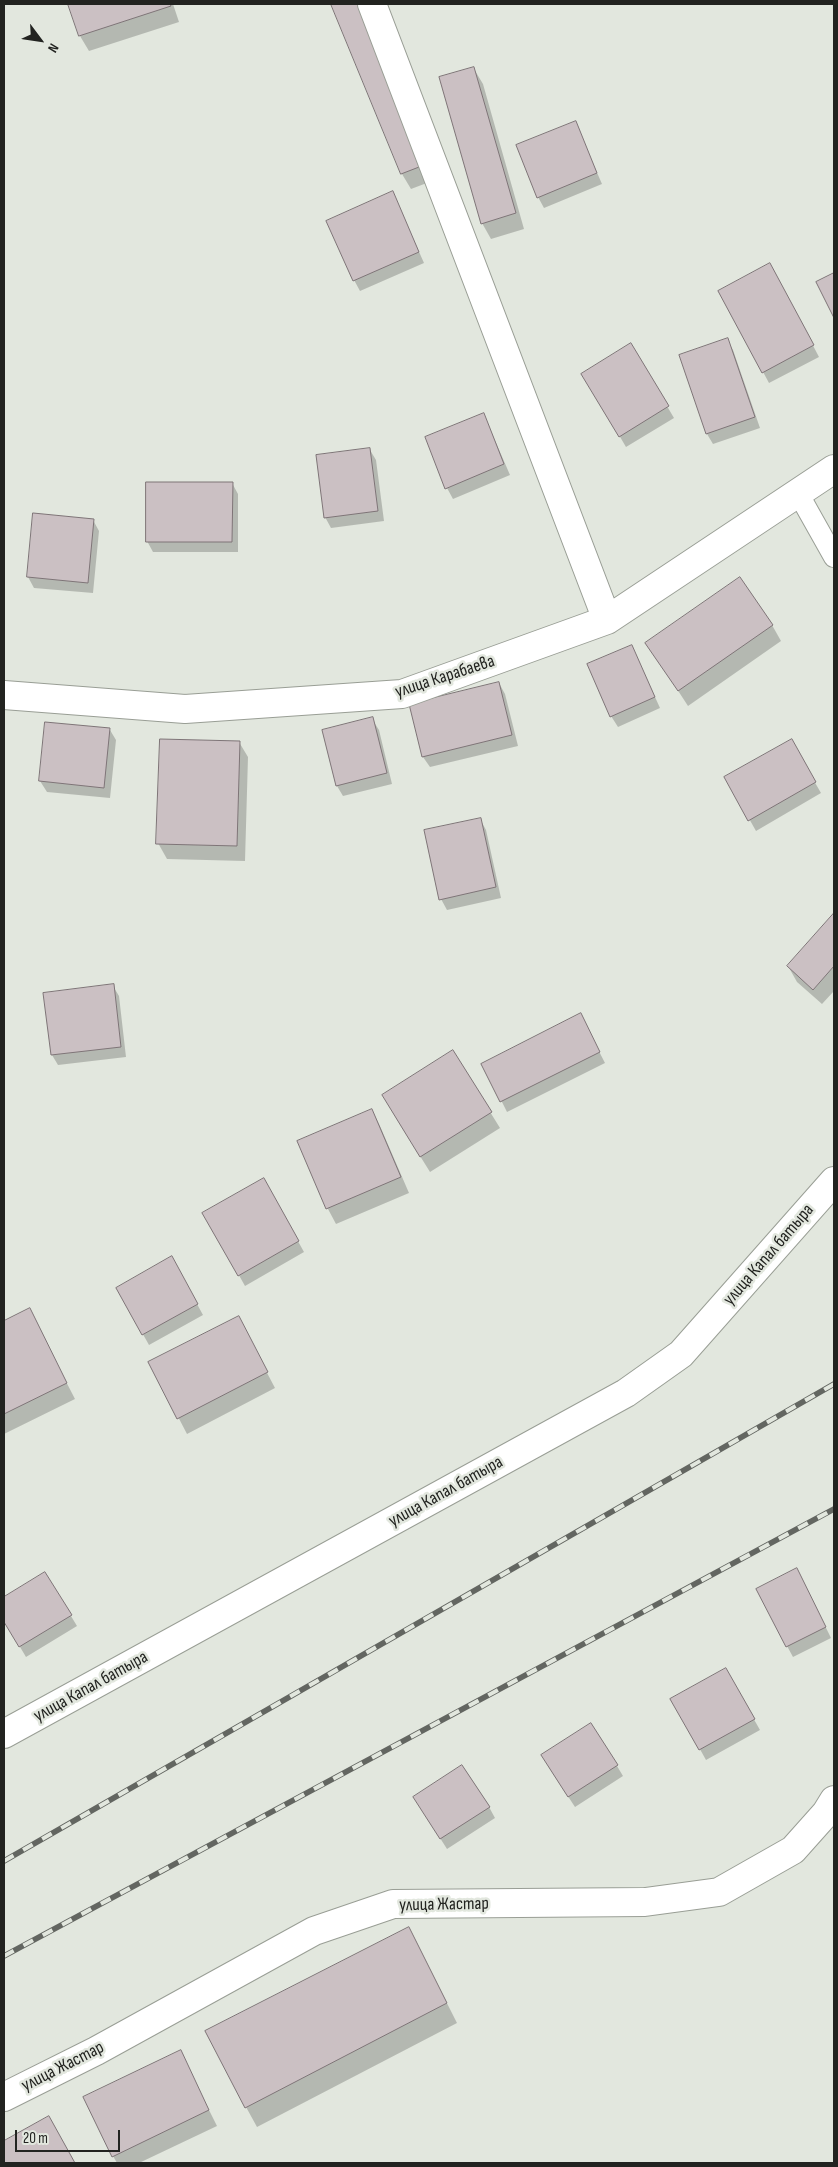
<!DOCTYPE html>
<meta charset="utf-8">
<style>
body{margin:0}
#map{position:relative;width:838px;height:2167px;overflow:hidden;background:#e2e7de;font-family:"Sofia Sans Condensed",sans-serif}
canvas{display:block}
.frame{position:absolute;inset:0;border:5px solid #222320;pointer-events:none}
.north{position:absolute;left:15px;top:15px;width:50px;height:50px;-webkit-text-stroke:4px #e2e7de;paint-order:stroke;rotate:121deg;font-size:14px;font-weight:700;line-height:20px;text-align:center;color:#222320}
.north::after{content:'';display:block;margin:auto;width:18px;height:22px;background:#222320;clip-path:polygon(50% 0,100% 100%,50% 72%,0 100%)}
.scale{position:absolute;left:15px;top:2130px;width:105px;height:22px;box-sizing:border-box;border:2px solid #222320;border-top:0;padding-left:6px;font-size:15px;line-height:18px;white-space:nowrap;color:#222320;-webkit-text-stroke:4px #e2e7de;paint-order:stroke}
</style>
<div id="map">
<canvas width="838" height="2167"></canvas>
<div class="frame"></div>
<div class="north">N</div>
<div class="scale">20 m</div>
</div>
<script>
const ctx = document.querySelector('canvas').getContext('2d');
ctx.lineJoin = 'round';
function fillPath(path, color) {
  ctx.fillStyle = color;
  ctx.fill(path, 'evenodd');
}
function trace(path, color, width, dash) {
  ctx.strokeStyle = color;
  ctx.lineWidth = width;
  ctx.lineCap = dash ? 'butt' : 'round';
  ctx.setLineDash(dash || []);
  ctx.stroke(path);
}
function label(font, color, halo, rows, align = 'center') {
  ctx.font = font + ' "Sofia Sans Condensed",sans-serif';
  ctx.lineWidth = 5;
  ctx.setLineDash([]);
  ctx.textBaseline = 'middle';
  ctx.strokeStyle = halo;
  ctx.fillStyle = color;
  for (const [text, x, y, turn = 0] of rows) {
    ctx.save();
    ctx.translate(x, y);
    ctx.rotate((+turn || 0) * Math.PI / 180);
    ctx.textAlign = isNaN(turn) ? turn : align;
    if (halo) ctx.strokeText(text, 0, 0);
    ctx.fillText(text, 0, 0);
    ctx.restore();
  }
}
fillPath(new Path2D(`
 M69 4H173L179 22 89 51 80 36Z
 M333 4H369L440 178 411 189 402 174Z
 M474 69 483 84 524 229 491 239 482 223Z
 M575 122 602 184 544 208 538 197Z
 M393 193 424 263 360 291 354 280Z
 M776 275 819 357 769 383 720 292Z
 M727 340 733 350 760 428 713 444 707 434Z
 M631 345 674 418 626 447 583 374Z
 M484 415 510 475 453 499 447 488Z
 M370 450 376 460 384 521 331 528 325 517Z
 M232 483 238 494V552H153L147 541Z
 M93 520 99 531 93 593 34 588 28 577Z
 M772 625 781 641 688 706 647 643Z
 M637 657 660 708 618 727 611 716Z
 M499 683 505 694 518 746 430 767 423 757Z
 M372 719 379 730 392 784 343 796 337 786Z
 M110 730 116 740 110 798 47 792 40 781Z
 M791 741 821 793 756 831 726 778Z
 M239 742 248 757 245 861 167 859 158 843Z
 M480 819 486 830 501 898 447 910 441 899Z
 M834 915V991L822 1004 797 982 788 966Z
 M113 986 119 996 126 1057 58 1065 52 1055Z
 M586 1026 605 1063 507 1112 483 1064Z
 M453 1052 500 1128 430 1172 392 1111Z
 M372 1110 380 1126 409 1193 336 1224 328 1209 299 1141Z
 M264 1180 304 1252 245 1286 204 1213Z
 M172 1258 203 1315 149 1345 117 1288Z
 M29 1310 75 1399 4 1434V1323Z
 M245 1331 275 1388 187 1434 150 1363Z
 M45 1573 77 1626 26 1657 4 1620V1598Z
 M803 1581 831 1638 793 1657 787 1646Z
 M726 1670 760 1730 706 1760 672 1699Z
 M548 1766H617L623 1776 575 1807Z
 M489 1807 495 1818 447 1849 421 1808Z
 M419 1948 457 2023 257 2127 246 2107Z
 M180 2052 217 2126 139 2163H117L113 2156Z
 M48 2118 74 2163H4V2142Z`), '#0003');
const building = new Path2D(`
 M68 4H170L171 6 79 36Z
 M331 4H367L432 162 401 174Z
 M474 67 516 213 481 224 439 77Z
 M576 121 597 173 537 198 516 145Z
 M393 191 419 252 353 281 326 221Z
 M770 263 814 345 762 373 718 291Z
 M834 273V318L816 282Z
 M728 338 755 417 706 434 679 355Z
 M631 343 669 406 619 437 581 374Z
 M484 413 504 464 445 489 425 437Z
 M370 448 378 511 324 518 316 455Z
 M146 482H233L232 542H146Z
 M33 513 94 519 88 583 27 577Z
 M740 577 773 625 678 691 645 643Z
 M632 645 655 697 610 717 587 664Z
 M499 682 512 735 422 757 409 704Z
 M373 717 387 773 336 786 322 730Z
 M45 722 110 728 104 788 39 781Z
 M160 739 240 741 237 846 156 844Z
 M792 739 816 782 748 821 724 777Z
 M481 818 496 887 439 900 424 830Z
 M834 913V966L813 990 787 966Z
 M114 984 121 1047 51 1055 43 993Z
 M581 1013 600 1052 500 1102 481 1064Z
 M453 1050 492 1112 420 1157 382 1095Z
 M372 1109 401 1177 326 1209 297 1141Z
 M264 1178 299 1241 238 1276 202 1213Z
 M172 1256 198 1304 142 1335 116 1288Z
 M30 1308 67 1383 4 1414V1321Z
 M239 1316 268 1372 177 1419 148 1362Z
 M797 1568 826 1627 786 1647 756 1589Z
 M45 1572 72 1615 19 1647 4 1622V1597Z
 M726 1668 755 1719 699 1750 670 1699Z
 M591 1723 618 1765 568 1797 541 1755Z
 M462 1765 490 1807 440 1839 413 1797Z
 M409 1927 447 2003 245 2108 205 2031Z
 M181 2050 209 2110 112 2157 83 2097Z
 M49 2116 75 2163H4V2141Z`);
fillPath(building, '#cbc0c3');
trace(building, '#7e7477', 1);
const service = new Path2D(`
 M798 493 834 557`);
const minor = new Path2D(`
 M372 4 607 620
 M4 695 185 709 402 694 607 620 834 469
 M4 2097 96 2051 314 1931 393 1904 645 1902 719 1892 793 1850 826 1813 834 1800`);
const secondary = new Path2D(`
 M4 1734 626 1393 681 1354 834 1181`);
trace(service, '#999e95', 22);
trace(minor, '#999e95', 30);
trace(secondary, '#999e95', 30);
trace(service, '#fff', 20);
trace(minor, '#fff', 28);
trace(secondary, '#fff', 28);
const rail = new Path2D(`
 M4 1861 834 1384
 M4 1956 834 1509`);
trace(rail, '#636661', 5.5);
trace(rail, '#e2e7de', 4, [11]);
label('18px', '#222320', '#e2e7de', [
 ["улица Карабаева",445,677,-18],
 ["улица Капал батыра",769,1255,-49],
 ["улица Капал батыра",446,1492,-29],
 ["улица Капал батыра",91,1687,-29],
 ["улица Жастар",444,1905,-1],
 ["улица Жастар",63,2067,-27]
]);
</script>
